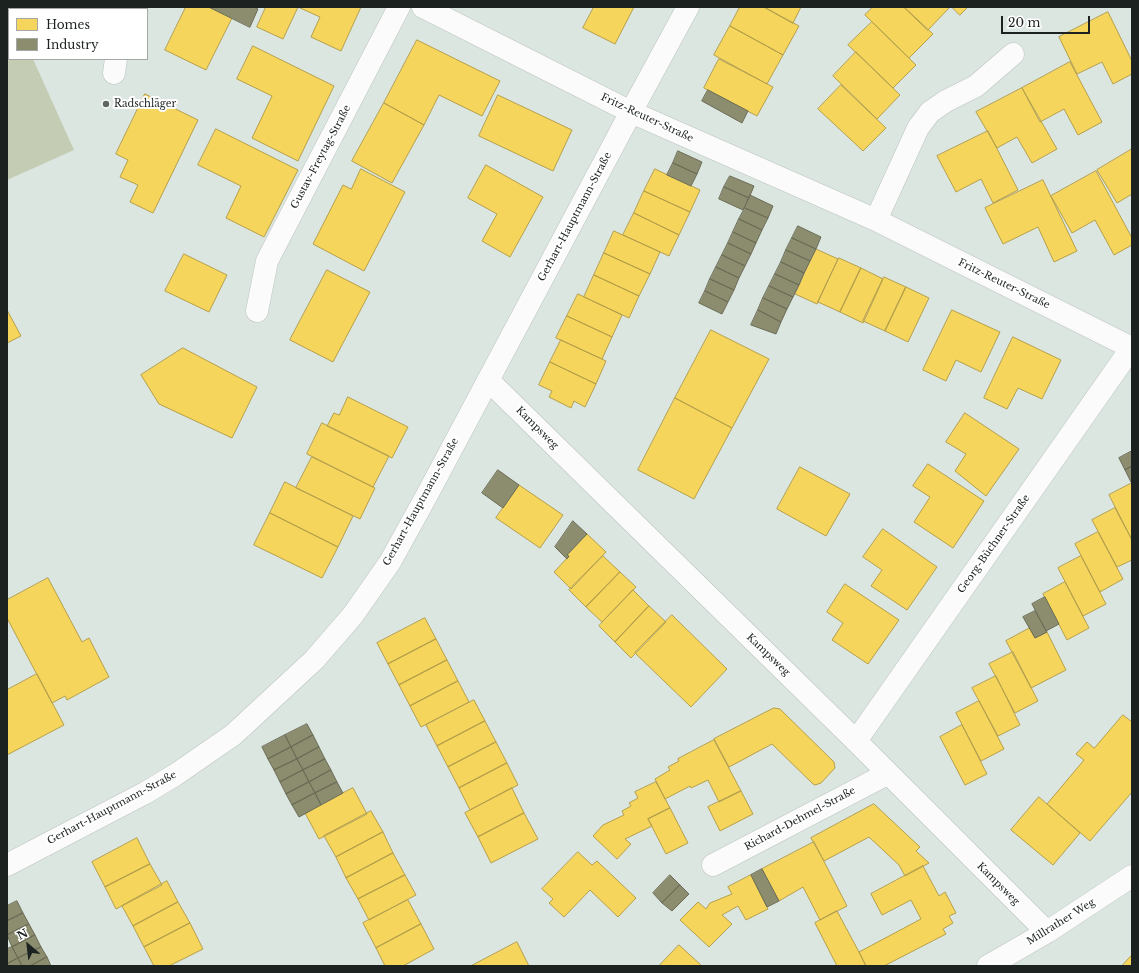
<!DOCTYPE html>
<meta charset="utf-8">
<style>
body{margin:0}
#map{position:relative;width:1139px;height:973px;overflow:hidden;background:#dce6e1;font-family:"Libre Baskerville",serif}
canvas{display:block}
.frame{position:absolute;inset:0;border:8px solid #1b221f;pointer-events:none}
.legend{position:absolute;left:8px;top:8px;width:140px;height:52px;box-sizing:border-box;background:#fff;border:1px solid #a4a7a5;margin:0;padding:5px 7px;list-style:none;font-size:12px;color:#1b221f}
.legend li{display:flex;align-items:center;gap:8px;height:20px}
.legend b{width:20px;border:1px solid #a4a7a5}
.north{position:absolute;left:8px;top:925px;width:40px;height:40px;-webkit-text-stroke:3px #fff;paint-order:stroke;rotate:332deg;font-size:11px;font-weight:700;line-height:16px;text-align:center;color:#1b221f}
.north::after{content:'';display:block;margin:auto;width:14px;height:18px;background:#1b221f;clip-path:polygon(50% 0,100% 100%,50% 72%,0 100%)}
.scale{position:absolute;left:1001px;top:16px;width:89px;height:18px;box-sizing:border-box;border:2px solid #1b221f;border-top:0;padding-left:5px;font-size:12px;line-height:14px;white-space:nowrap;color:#1b221f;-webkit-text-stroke:3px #fff;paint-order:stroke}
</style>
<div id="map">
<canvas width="1139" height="973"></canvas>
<div class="frame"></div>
<ul class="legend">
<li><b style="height:11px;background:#f6d55c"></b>Homes</li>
<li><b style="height:11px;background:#8c8c6e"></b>Industry</li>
</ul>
<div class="north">N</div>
<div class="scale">20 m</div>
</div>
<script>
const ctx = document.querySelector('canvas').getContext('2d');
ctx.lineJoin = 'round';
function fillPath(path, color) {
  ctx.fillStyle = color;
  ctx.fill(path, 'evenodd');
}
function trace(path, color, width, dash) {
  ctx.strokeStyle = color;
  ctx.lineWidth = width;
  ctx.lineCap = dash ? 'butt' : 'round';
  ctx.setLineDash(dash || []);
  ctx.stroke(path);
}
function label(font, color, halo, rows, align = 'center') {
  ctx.font = font + ' "Libre Baskerville",serif';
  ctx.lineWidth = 4;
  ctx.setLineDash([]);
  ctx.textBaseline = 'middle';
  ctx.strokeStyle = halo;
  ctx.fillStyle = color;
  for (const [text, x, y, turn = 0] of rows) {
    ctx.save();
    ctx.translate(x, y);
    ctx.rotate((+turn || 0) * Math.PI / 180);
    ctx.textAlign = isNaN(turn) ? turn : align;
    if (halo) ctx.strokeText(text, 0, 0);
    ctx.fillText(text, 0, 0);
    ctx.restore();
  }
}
fillPath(new Path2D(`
 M7 7H25V9H9V59H33L74 150 7 180Z`), '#c5ccb4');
const homes = new Path2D(`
 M41 7H85L84 9H45Z
 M186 7H209L232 18 206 70 165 50Z
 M266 7H361L341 51 311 37 320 17 298 7 283 39 257 27Z
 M594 7H634L615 44 583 28Z
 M740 7H764L799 26 783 55 730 26Z
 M764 7H801L793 23Z
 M873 7H904L933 34 909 58 865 15Z
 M904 7H950L928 30Z
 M952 7H968L960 15Z
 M1108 12 1132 61V74L1113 84 1102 62 1077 74 1059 37Z
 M872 22 916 65 893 88 848 45Z
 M730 26 783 55 767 84 714 55Z
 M417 40 500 81 482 116 439 95 424 125 384 103Z
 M253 46 334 86 298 161 252 138 272 96 237 79Z
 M856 52 900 95 877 119 833 76Z
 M719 59 773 87 757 116 704 88Z
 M1070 62 1102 122 1078 135 1064 109 1040 122 1022 88Z
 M841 85 886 128 863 151 818 109Z
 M1022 88 1057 149 1032 163 1017 137 997 148 976 112Z
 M145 94 198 120 153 213 130 202 138 185 120 177 128 160 116 154Z
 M498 95 572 130 553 171 479 136Z
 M384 103 424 125 392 183 352 161Z
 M216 129 298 170 264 237 226 218 241 186 198 165Z
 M988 131 1018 190 993 203 981 179 956 192 937 156Z
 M1132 149V194L1117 203 1097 170Z
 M486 165 543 197 510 257 482 241 497 214 468 198Z
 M361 169 405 192 364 271 313 244 343 185 351 189Z
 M655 169 700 190 690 212 644 191Z
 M1096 171 1132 238V245L1114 255 1095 220 1072 233 1051 196Z
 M1043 180 1077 251 1054 262 1038 227 1003 244 985 208Z
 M644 191 690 212 679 235 634 213Z
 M634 213 679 235 669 256 623 235Z
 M614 231 660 252 650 274 604 253Z
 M816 249 838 259 817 304 795 294Z
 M604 253 650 274 639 296 594 275Z
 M184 254 227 275 209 312 165 291Z
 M839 258 861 268 840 312 818 302Z
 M861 268 883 279 863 323 840 312Z
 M327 270 370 292 333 362 290 340Z
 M594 275 639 296 629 318 584 297Z
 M884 277 906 287 885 331 863 321Z
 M906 287 929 298 908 342 885 331Z
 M578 294 622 315 612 337 567 316Z
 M7 310 21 336 7 343Z
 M952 310 1000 332 981 372 956 360 946 381 923 370Z
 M567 316 612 337 602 359 556 338Z
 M711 330 769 359 732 428 675 398Z
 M1013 337 1061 360 1042 399 1018 388 1007 409 984 398Z
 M561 340 606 361 596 384 550 362Z
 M183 348 257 387 232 438 159 404 141 375Z
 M550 362 596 384 585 407 574 401 571 408 549 397 552 391 539 385Z
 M348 397 408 427 392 458 327 426 334 413 339 415Z
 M675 398 732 428 694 499 638 470Z
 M965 413 1019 449 986 496 955 471 966 454 946 442Z
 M322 423 389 456 373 487 307 454Z
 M312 457 375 488 360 519 296 488Z
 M928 464 984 501 953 548 914 522 930 497 913 486Z
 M800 467 850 494 826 536 777 509Z
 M285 482 353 516 338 547 270 513Z
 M1132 483V540L1109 495Z
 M519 485 563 515 540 548 496 518Z
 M1115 508 1132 540V560L1117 567 1092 520Z
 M270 513 338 547 322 578 254 545Z
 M883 529 937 567 907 610 871 586 882 570 863 557Z
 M1098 532 1123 579 1100 592 1075 544Z
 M587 534 606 552 571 589 554 572 569 556 567 555Z
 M603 556 620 572 586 607 569 590Z
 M1081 556 1106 604 1083 616 1058 568Z
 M620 572 636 587 602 622 586 607Z
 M48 578 82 642 89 638 109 677 67 700 65 696 52 703 7 618V600Z
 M1065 582 1089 628 1067 640 1043 594Z
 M845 584 899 620 868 664 832 640 843 623 827 612Z
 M633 590 649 606 615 642 599 626Z
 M649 606 666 622 631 658 615 642Z
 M672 615 727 669 691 707 635 653Z
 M425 618 436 639 388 664 377 643Z
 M1030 628 1035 638 1047 632 1066 670 1031 688 1006 641Z
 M436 639 447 660 399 685 388 664Z
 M1013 652 1038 701 1015 713 989 664Z
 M447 660 458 681 410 706 399 685Z
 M37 674 64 725 7 755V690Z
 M996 676 1020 725 998 736 972 688Z
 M458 681 469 702 421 727 410 706Z
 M474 700 485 721 437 746 426 725Z
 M979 701 1004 749 981 761 956 713Z
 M774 708 780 709 834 762 835 768 821 783 815 785 813 784 772 744 729 767 714 739Z
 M1123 715 1132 722V792L1090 841 1047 804 1084 760 1076 754 1087 742 1094 748Z
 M485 721 496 742 448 767 437 746Z
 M962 725 987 774 965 785 940 737Z
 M714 740 741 791 719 802 708 780 691 788 690 786 665 799 655 779 670 770 668 767 679 761 678 759Z
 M496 742 507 763 459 788 448 767Z
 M507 763 518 785 470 810 459 788Z
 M656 782 670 808 648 819 652 826 625 839 631 844 617 859 593 836 603 825 624 815 622 811 631 806 629 803 638 798 635 792Z
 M353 788 367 814 319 839 305 813Z
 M512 788 524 813 478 837 465 813Z
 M741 791 753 814 720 831 708 807Z
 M1039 797 1080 833 1053 865 1011 830Z
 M874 804 920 847 916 851 929 863 905 876 899 865 869 837 824 861 811 838Z
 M670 808 688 843 666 854 648 819Z
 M371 811 383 832 336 857 324 836Z
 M524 813 538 839 491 863 478 837Z
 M383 832 393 853 346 878 336 857Z
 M137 838 150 864 105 887 92 862Z
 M814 842 847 906 820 920 803 887 779 901 762 869Z
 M578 852 592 865 597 861 636 898 618 917 590 890 564 917 549 903 553 899 542 889Z
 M393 853 405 875 358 899 346 878Z
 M150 864 162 885 116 909 105 887Z
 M923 866 939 896 945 892 956 913 949 916 953 923 943 929 946 934 884 966H866L859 952 921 919 911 900 882 915 871 894Z
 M405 875 416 895 369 920 358 899Z
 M751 875 768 909 746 920 738 906 722 915 732 924 709 947 680 920 698 902 706 909 710 903 732 894 728 887Z
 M167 881 178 902 133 926 122 906Z
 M408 900 421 924 376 948 363 923Z
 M178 902 190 923 144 947 133 926Z
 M837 911 859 952 866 966H837L815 923Z
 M190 923 203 949 169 966H154L144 947Z
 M421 924 434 949 403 966H385L376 948Z
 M517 942 529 966H471Z
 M679 945 702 966H659Z
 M1132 955V966H1122Z`);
fillPath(homes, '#f6d55c');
trace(homes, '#b49f4a', 1);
const industry = new Path2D(`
 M209 7H254L258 9 250 27Z
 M708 90 748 111 742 123 702 101Z
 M678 151 702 162 697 174 673 163Z
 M673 163 697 174 691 186 667 175Z
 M730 176 754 186 749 198 724 187Z
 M724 187 749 198 743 210 719 199Z
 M750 195 773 206 768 218 745 208Z
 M745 208 768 218 762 230 739 219Z
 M739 219 762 230 756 243 733 232Z
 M798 226 821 237 816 249 792 238Z
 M733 232 756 243 751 254 728 243Z
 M792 238 816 249 810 261 786 250Z
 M728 243 751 254 745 266 722 255Z
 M786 250 810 261 804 273 781 262Z
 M722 255 745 266 739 278 716 267Z
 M781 262 804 273 799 285 775 274Z
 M716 267 739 278 734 290 710 279Z
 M775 274 799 285 793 297 769 286Z
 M710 279 734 290 728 302 705 291Z
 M769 286 793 297 787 309 763 298Z
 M705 291 728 302 722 314 699 303Z
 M763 298 787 309 781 322 758 310Z
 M758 310 781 322 776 334 751 325Z
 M1132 451V466L1125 470 1119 458Z
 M1132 466V481L1131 482 1125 470Z
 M498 470 519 485 503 508 482 493Z
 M573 521 587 534 567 555 569 556 567 559 555 547Z
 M1045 597 1059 624 1046 631 1032 604Z
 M1035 611 1047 632 1035 638 1023 617Z
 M307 724 313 735 291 747 285 735Z
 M285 735 291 747 268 759 262 747Z
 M313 735 319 747 297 759 291 747Z
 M291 747 297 759 274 770 268 759Z
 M319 747 325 759 303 770 297 759Z
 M297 759 303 770 280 782 274 770Z
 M325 759 331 770 309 782 303 770Z
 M303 770 309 782 286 794 280 782Z
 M331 770 337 782 315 793 309 782Z
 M309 782 315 793 292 805 286 794Z
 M337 782 343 793 321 805 315 793Z
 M315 793 321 805 299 817 292 805Z
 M762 869 779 901 767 907 751 875Z
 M670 875 680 885 662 903 653 893Z
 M680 885 689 894 672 911 662 903Z
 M17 901 23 913 7 921V906Z
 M23 913 29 924 7 935V921Z
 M29 924 35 935 12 947 7 935Z
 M35 935 41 947 18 958 12 947Z
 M12 947 18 958 7 964V949Z
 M41 947 47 957 30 966H22L18 958Z
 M47 957 51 966H30Z
 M18 958 22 966H7V964Z`);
fillPath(industry, '#8c8c6e');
trace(industry, '#6a6c56', 1);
const minor = new Path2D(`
 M423 7 631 112 876 220 1132 348
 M124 9 125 7
 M114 73 116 59
 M876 220 918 128 930 112 946 101 976 86 1013 54
 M257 311 267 261 399 7
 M488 380 856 741 1047 932
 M856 741 1132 347
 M7 865 145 793 175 775 233 735 314 660 353 615 390 562 427 495 631 112 688 7
 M713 865 887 774
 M988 966 1047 932 1132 876`);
trace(minor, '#bbc3bf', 23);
trace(minor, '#fafbfa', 22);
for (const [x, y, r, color] of [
 [106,104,4,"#5f6763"]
]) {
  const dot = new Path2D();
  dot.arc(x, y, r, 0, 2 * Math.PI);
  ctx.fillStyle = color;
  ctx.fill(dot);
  trace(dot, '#fff', 1.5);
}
label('10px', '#1b221f', '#fff', [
 ["Radschläger",114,104]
], 'left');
label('10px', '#1b221f', '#fff', [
 ["Fritz-Reuter-Straße",647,118,25],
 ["Gustav-Freytag-Straße",321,157,-62],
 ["Gerhart-Hauptmann-Straße",575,217,-62],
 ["Fritz-Reuter-Straße",1004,284,26],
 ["Kampsweg",537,428,45],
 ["Gerhart-Hauptmann-Straße",421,502,-61],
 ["Georg-Büchner-Straße",994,544,-55],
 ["Kampsweg",768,655,44],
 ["Gerhart-Hauptmann-Straße",112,808,-28],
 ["Richard-Dehmel-Straße",800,819,-28],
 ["Kampsweg",998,884,45],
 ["Millrather Weg",1061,922,-32]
]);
</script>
